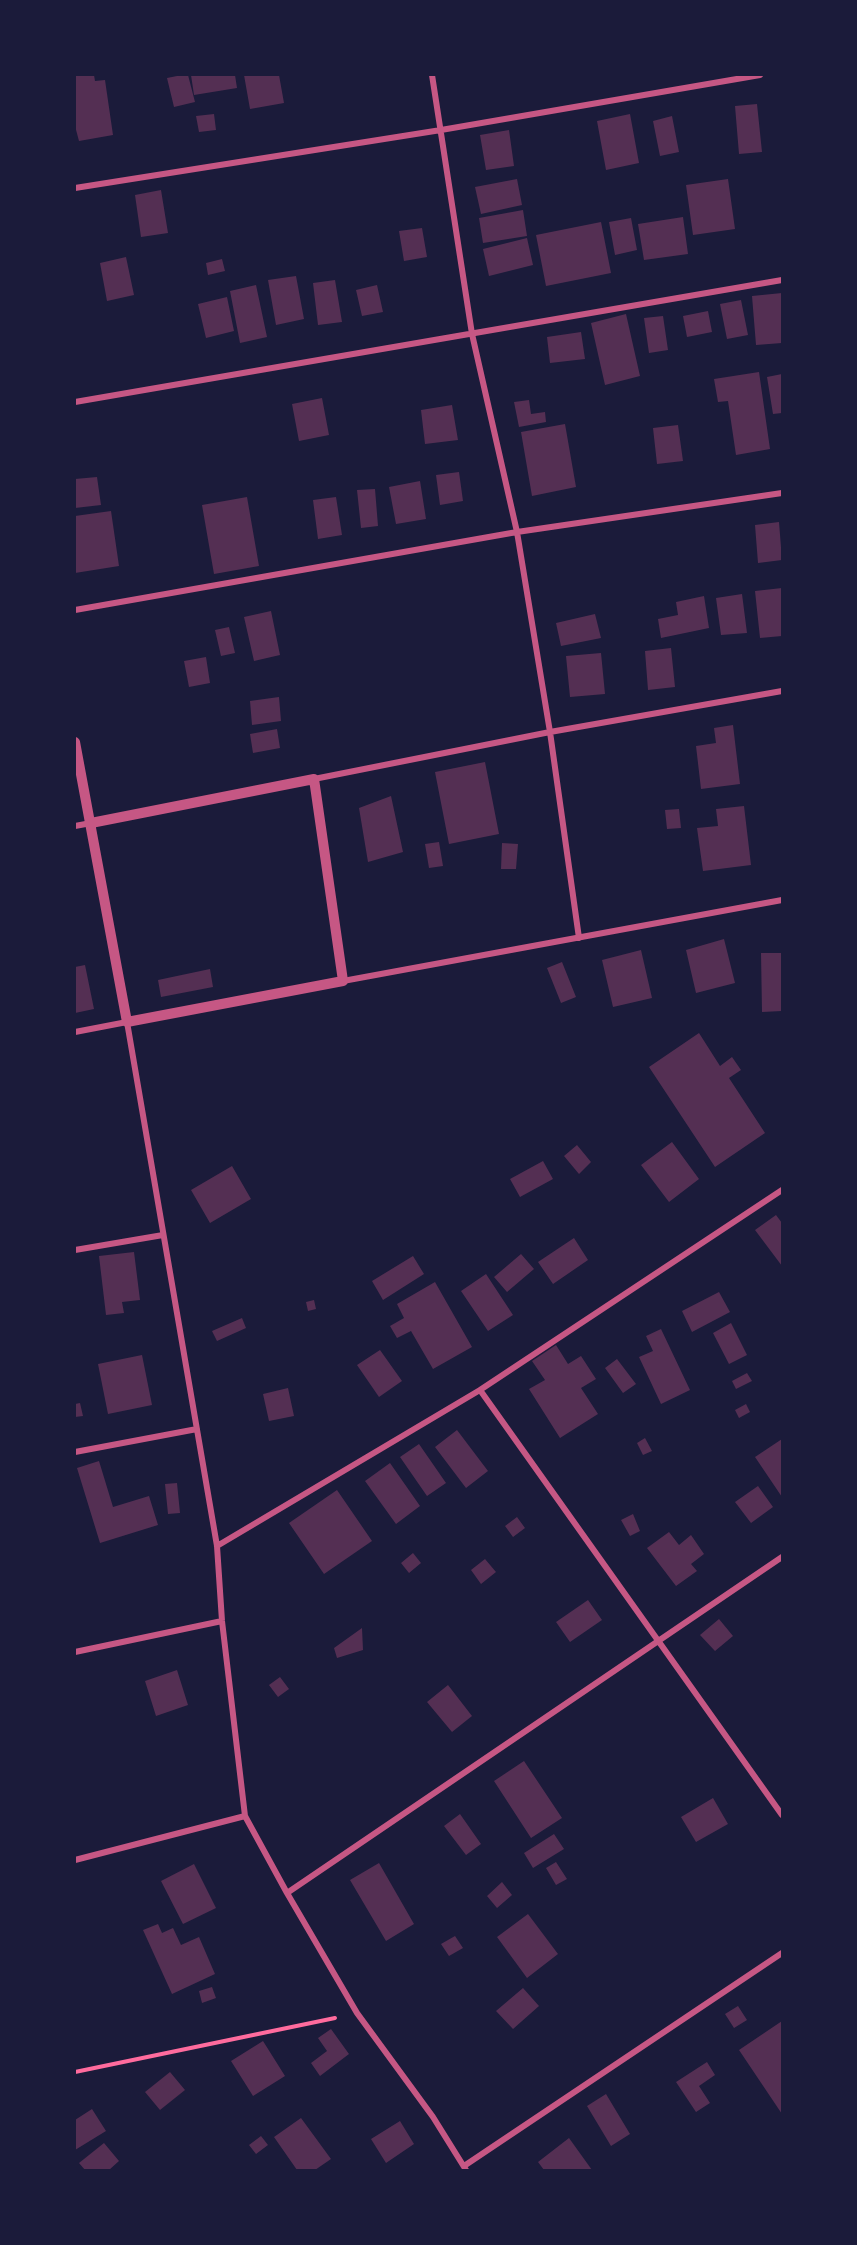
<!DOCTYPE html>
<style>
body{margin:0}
#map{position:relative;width:857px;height:2245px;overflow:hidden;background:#1b1b3a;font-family:Georgia,serif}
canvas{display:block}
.frame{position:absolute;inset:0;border:76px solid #1b1b3a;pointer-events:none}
</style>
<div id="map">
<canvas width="857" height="2245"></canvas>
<div class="frame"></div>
</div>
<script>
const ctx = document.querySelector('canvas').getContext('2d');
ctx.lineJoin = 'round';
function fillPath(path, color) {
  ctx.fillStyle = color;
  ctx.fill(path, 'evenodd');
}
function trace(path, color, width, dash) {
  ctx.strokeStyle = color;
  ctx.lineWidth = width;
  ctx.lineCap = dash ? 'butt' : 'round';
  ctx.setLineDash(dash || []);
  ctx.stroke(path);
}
fillPath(new Path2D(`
 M75 75H94L95 81 105 80 113 135 79 141 75 126Z
 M182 75H188L195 102 174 107 167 78Z
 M191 75H235L237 88 194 95Z
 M244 75H279L284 103 250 109Z
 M757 104 762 152 739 154 735 106Z
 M214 114 216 130 199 132 196 116Z
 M630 114 639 163 606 170 597 121Z
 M672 116 679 152 660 156 653 121Z
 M509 130 514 166 486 170 480 135Z
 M517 179 522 205 481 214 475 187Z
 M728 179 735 229 693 235 686 185Z
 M161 190 168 233 141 237 135 195Z
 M523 210 527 236 483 243 479 218Z
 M683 217 688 254 644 260 638 224Z
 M631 218 637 250 615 255 609 222Z
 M601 222 611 273 546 286 536 235Z
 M422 228 427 257 404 261 399 231Z
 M527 238 533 265 489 276 483 249Z
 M126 257 134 295 107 301 100 263Z
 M222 259 225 271 208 275 206 263Z
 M296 276 304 319 276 325 268 280Z
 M335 280 342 322 318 325 313 283Z
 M256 285 267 337 240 343 230 291Z
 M377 285 383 312 362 316 356 290Z
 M782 293V343L756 345 752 296Z
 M227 297 234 331 206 338 198 304Z
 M741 300 748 335 727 339 720 304Z
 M708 311 712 332 687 337 683 316Z
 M626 314 640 376 605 385 591 323Z
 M663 316 668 350 649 353 644 318Z
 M581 332 585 359 550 363 547 337Z
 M759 372 770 449 736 455 728 401 718 402 714 379Z
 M782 374V413L773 414 767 377Z
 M322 398 329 435 299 441 292 404Z
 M529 400 531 414 545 412 546 422 519 427 514 402Z
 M452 405 458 440 425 444 421 410Z
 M565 424 576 487 532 496 521 432Z
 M678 425 683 461 657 464 653 428Z
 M459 472 463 501 440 505 436 475Z
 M97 477 101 505 75 508V479Z
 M420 481 426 519 396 524 389 487Z
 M375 489 378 526 361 528 357 490Z
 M247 497 259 566 214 574 202 505Z
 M336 497 342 535 318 539 313 500Z
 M111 511 119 566 75 573V516Z
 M779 522 782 560 758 563 755 525Z
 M782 588V636L760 638 755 591Z
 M742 594 747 633 721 635 716 598Z
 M704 596 709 628 661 638 658 619 678 615 676 602Z
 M271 611 280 655 254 661 244 617Z
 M595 614 601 638 561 646 556 623Z
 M229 627 235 653 221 656 215 630Z
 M671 648 675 687 648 690 645 651Z
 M601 653 605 694 570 697 566 656Z
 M206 657 210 683 189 687 184 661Z
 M279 697 281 721 252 725 250 701Z
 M733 725 740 784 701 789 696 746 716 743 714 728Z
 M277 729 280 748 253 753 250 734Z
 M485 762 499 834 449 844 435 772Z
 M391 796 403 852 368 862 359 808Z
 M744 806 751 865 703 871 697 828 718 826 716 809Z
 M679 809 681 828 667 829 665 810Z
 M439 842 443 866 429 868 425 844Z
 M502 843 518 844 516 869H501Z
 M724 939 735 983 696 993 686 950Z
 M641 950 652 998 613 1007 602 960Z
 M761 953H782V1011L762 1012Z
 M562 962 576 997 561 1003 547 968Z
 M85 965 94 1009 75 1013V967Z
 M210 969 213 987 161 997 158 980Z
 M699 1033 720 1066 732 1057 741 1070 729 1078 765 1133 715 1167 649 1067Z
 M672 1142 699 1179 669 1202 641 1165Z
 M577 1145 591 1162 579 1174 564 1156Z
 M543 1161 553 1179 520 1197 510 1179Z
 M232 1166 251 1199 210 1223 191 1190Z
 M776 1215 782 1223V1266L755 1230Z
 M574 1238 588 1260 553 1284 538 1262Z
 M134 1252 140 1300 122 1302 124 1313 106 1315 99 1256Z
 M521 1254 534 1269 507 1292 494 1277Z
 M413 1256 424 1274 383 1300 372 1281Z
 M486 1274 513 1315 488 1331 461 1291Z
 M435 1282 472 1347 433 1369 411 1331 397 1338 390 1326 404 1318 397 1304Z
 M719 1292 730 1312 692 1332 682 1311Z
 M314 1300 316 1309 308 1311 306 1302Z
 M242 1318 246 1328 217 1341 212 1331Z
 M731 1323 747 1355 729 1364 713 1333Z
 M661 1329 690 1390 661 1404 639 1357 653 1351 646 1336Z
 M556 1345 568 1364 581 1356 596 1379 581 1388 598 1414 560 1438 529 1389 545 1380 532 1361Z
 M380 1350 402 1381 379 1397 357 1365Z
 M142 1355 152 1405 108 1414 98 1364Z
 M617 1359 636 1384 623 1393 605 1368Z
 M747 1373 752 1381 736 1389 732 1381Z
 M288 1388 294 1416 269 1421 263 1394Z
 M80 1403 83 1416 75 1417V1404Z
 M746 1404 750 1412 739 1418 735 1410Z
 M457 1430 488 1471 466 1488 435 1447Z
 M645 1438 652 1451 643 1455 637 1443Z
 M782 1439V1497L755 1457Z
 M419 1444 446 1483 427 1496 400 1457Z
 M99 1461 113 1507 149 1496 158 1525 100 1543 77 1468Z
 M390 1463 420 1506 396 1524 365 1481Z
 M177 1483 180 1513 168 1514 165 1484Z
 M758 1486 773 1507 751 1523 735 1502Z
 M337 1490 372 1541 324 1574 289 1523Z
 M633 1514 640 1531 630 1536 621 1520Z
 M517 1517 525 1528 513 1537 505 1526Z
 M669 1532 679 1545 691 1535 704 1554 691 1564 697 1571 676 1586 647 1548Z
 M413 1553 421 1563 409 1573 401 1563Z
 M485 1559 496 1572 481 1584 471 1570Z
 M588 1600 602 1620 570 1642 556 1622Z
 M719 1619 733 1636 715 1651 700 1635Z
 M362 1628 363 1650 337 1658 334 1648Z
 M177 1670 188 1705 156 1716 145 1681Z
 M280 1677 289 1689 278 1697 269 1685Z
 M448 1685 472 1716 452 1732 427 1702Z
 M524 1761 562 1818 531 1838 494 1781Z
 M713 1798 728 1824 696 1842 681 1817Z
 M460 1814 481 1844 466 1855 444 1826Z
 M554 1834 564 1849 533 1868 524 1853Z
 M556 1862 567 1879 556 1885 546 1868Z
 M379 1863 414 1924 386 1941 350 1880Z
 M194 1864 216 1908 183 1924 161 1881Z
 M502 1882 512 1895 497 1908 487 1896Z
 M528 1914 558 1954 527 1978 497 1937Z
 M158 1924 162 1933 173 1928 181 1945 199 1937 215 1974 172 1994 143 1930Z
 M455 1936 463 1948 449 1956 441 1944Z
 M212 1987 216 1998 202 2003 199 1991Z
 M523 1988 539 2006 513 2029 496 2011Z
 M738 2006 747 2020 734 2028 725 2014Z
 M782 2021V2114L739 2050Z
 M331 2029 349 2054 320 2076 311 2063 327 2051 318 2038Z
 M263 2041 285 2076 253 2096 231 2061Z
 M707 2062 715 2075 699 2086 710 2103 696 2112 676 2082Z
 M170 2072 185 2090 160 2110 145 2092Z
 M606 2094 630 2134 611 2146 587 2106Z
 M92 2109 106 2131 75 2150V2120Z
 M301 2118 331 2159 315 2170H297L274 2137Z
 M400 2121 414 2144 386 2163 371 2139Z
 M261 2136 268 2145 256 2154 249 2145Z
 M569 2138 592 2170H544L538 2162Z
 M104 2143 119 2161 109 2170H85L79 2163Z`), '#542f53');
trace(new Path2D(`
 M75 2072 335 2018`), '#ff6b9d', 4);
trace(new Path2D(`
 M432 75 472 334 517 532 550 732 579 938
 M75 188 441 130 760 75
 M75 402 782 280
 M75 610 517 532 782 493
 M314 779 550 732 782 691
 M75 826 91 823
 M343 981 782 900
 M75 1032 127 1022 217 1546 222 1621 245 1816 287 1893 357 2013 433 2117 466 2170
 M782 1190 480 1390 782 1815
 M75 1250 163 1235
 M75 1452 197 1429
 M217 1546 480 1390
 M75 1652 222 1621
 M75 1860 245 1816
 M287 1893 782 1557
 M464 2166 782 1953`), '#c65784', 6);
trace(new Path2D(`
 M75 742 127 1022 343 981 314 779 91 823`), '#c65784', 10);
</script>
